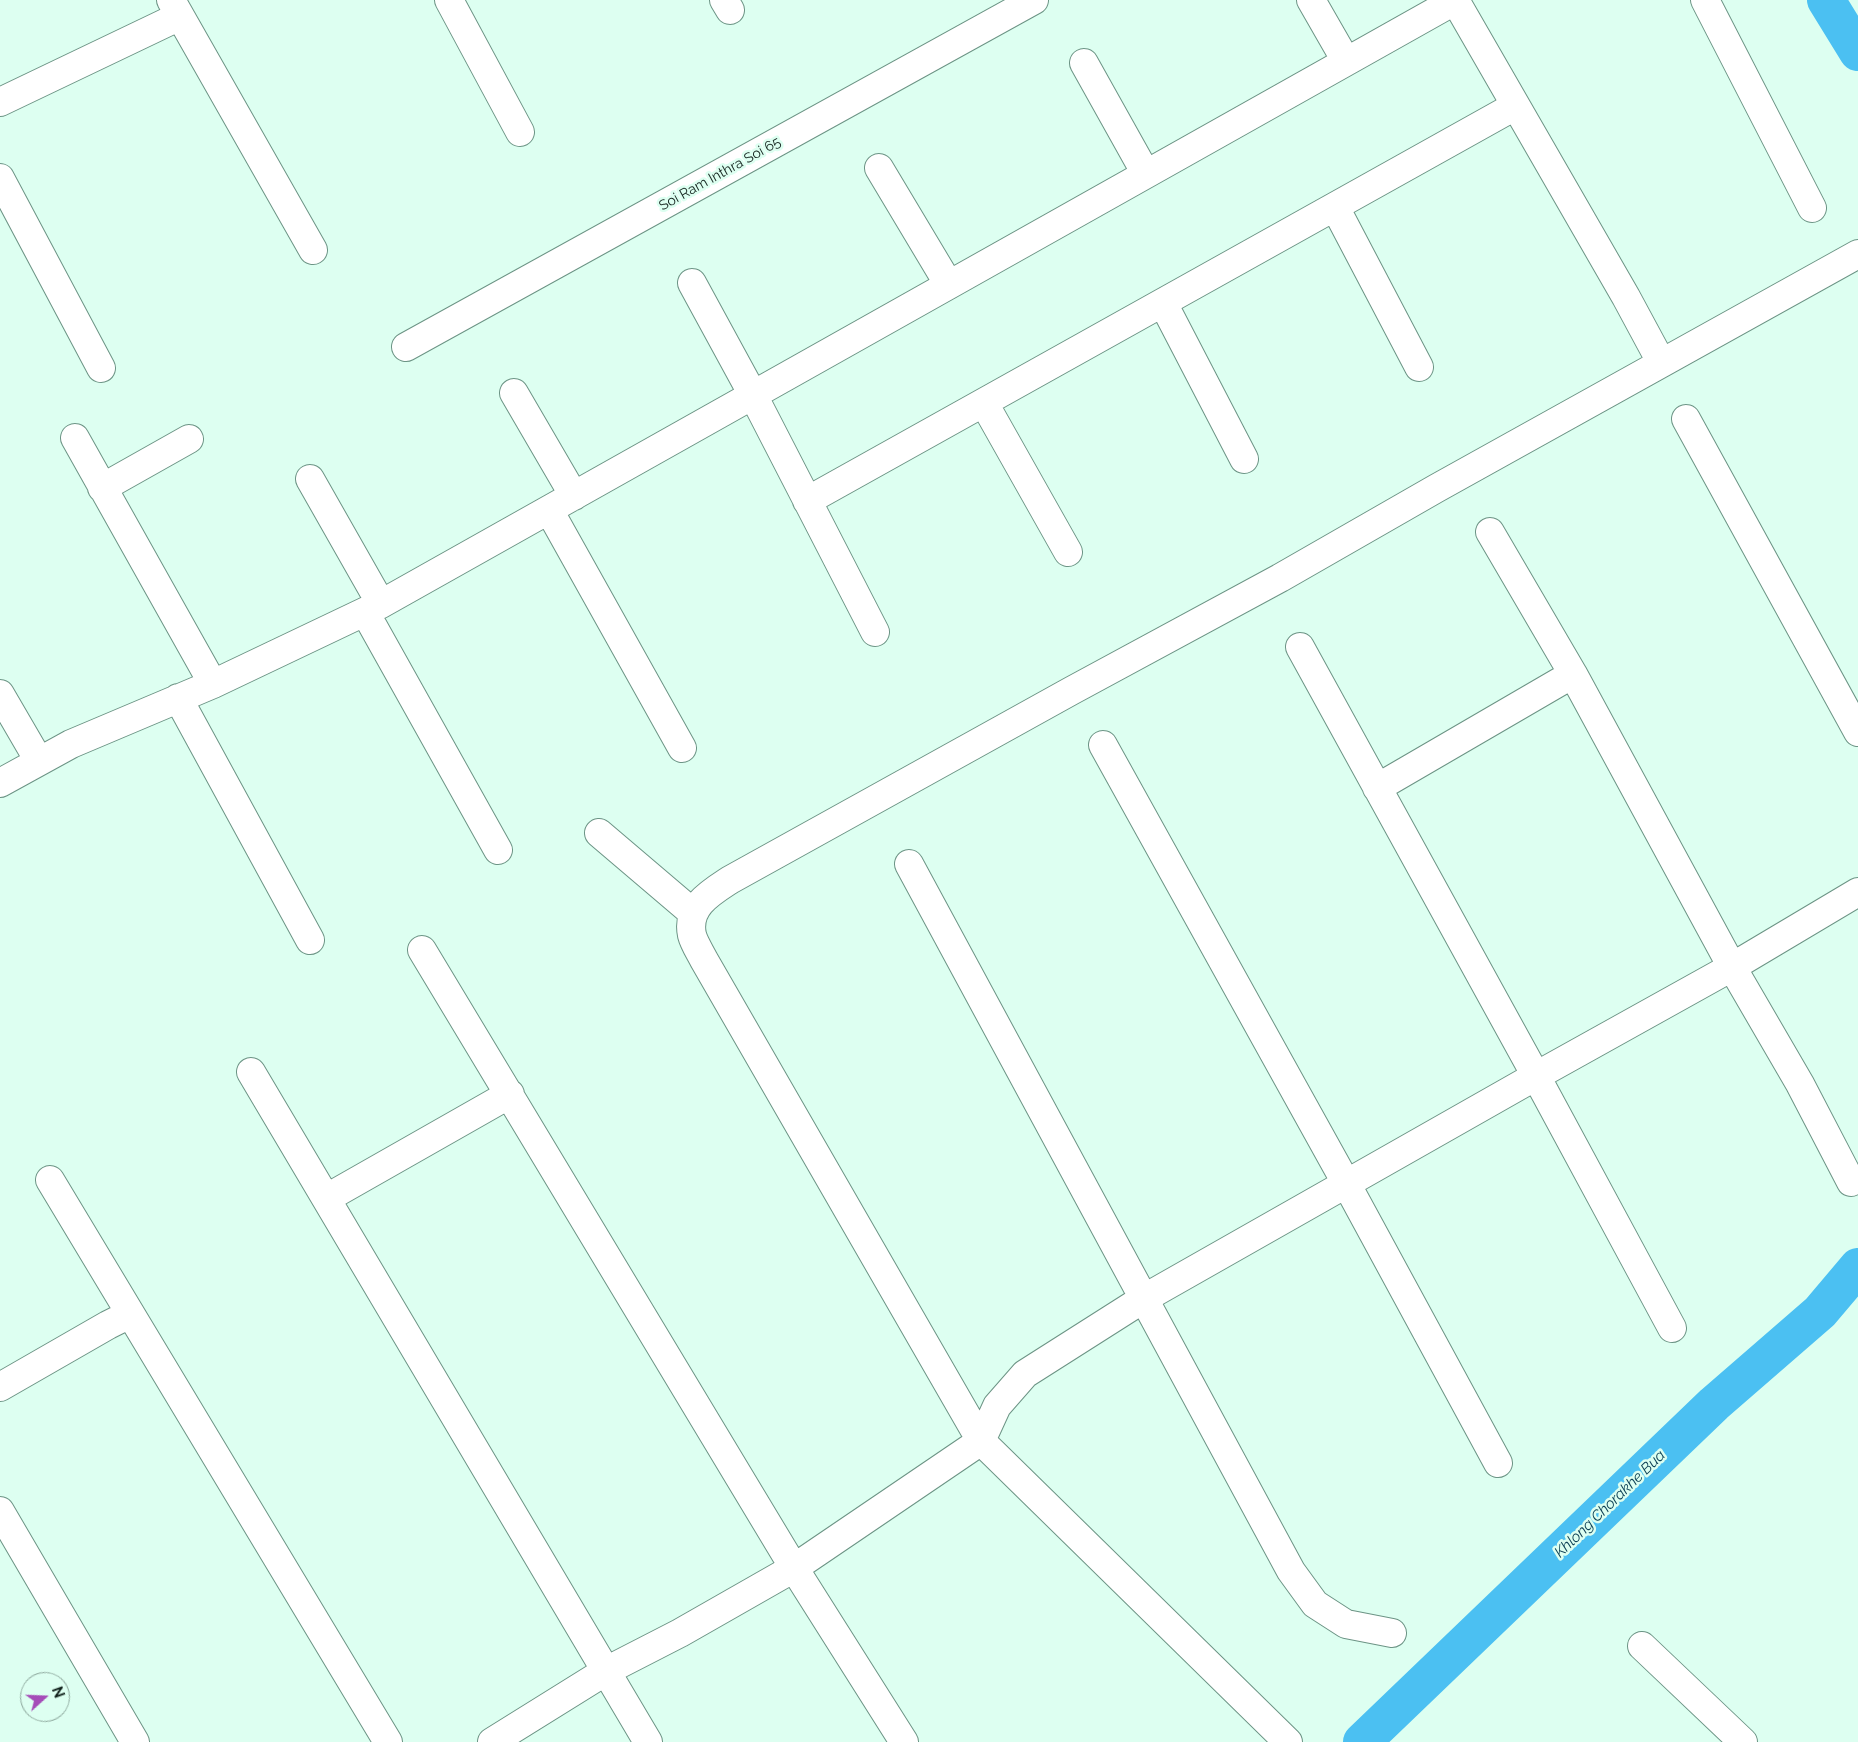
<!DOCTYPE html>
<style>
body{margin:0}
#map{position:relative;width:1858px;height:1742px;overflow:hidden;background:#ddfff1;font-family:Raleway,sans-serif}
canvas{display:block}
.north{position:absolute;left:20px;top:1672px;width:50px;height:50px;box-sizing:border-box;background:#ddfff1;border:1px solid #8ca79c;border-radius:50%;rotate:70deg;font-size:14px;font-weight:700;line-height:20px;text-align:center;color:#13231d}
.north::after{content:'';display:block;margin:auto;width:18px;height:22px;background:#a54cb8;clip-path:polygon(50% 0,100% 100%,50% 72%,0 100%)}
</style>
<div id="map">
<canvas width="1858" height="1742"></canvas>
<div class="north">N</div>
</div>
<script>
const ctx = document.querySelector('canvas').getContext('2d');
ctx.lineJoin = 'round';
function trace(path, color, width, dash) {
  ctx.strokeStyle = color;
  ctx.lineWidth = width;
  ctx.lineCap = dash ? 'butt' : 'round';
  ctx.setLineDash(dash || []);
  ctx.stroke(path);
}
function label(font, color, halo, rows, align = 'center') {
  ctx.font = font + ' Raleway,sans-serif';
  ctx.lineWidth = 5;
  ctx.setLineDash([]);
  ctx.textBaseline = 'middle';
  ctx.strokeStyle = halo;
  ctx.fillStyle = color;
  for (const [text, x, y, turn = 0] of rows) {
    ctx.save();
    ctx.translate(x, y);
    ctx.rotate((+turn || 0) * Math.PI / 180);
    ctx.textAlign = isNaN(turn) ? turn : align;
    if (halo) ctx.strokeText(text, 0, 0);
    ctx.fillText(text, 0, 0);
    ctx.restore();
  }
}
trace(new Path2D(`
 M1826 0 1858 52
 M1362 1742 1714 1404 1820 1312 1858 1267`), '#4bc0f2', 38);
const street = new Path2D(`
 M171 0 313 250
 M449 0 520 132
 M724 0 730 10
 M1311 0 1346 61
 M1455 0 1626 297 1661 362
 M1705 0 1812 208
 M1084 63 1146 174
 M0 102 180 16
 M879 168 949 285
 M0 178 101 368
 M1335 207 1419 367
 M692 283 753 395 875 632
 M1163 303 1244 459
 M406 347 1034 0
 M514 393 574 496
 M984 403 1068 552
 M1686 419 1858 732
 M75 438 213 684
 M310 479 381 604
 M102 488 189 439
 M807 501 1515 106
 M549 510 682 748
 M1490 532 1573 674 1732 967 1800 1084 1851 1182
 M365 612 498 850
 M1300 647 1536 1076 1672 1328
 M0 694 39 761
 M178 698 310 940
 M1103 745 1346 1183 1498 1463
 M0 783 71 744 213 684 381 604 1456 0
 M1377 788 1573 674
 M599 833 693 913
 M909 864 1291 1571 1315 1604 1346 1624 1392 1633
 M422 950 794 1568 904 1742
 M251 1072 648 1742
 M50 1180 388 1742
 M327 1198 510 1094
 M0 1387 108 1325 130 1314
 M0 1511 135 1742
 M1642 1646 1743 1742
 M492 1742 606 1671 680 1633 794 1568 981 1441 997 1406 1025 1374 1143 1299 1536 1076 1732 967 1858 892
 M1288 1742 981 1441 704 960C700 952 694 943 692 935 686 907 710 893 730 880L1071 691 1280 578 1437 488 1858 254`);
trace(street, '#6c9485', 30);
trace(street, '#fff', 28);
label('14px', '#13231d', '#ddfff1', [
 ["Soi Ram Inthra Soi 65",720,174,-29]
]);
label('italic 15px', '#0f4256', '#ddfff1', [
 ["Khlong Chorakhe Bua",1610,1504,-44]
]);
</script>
